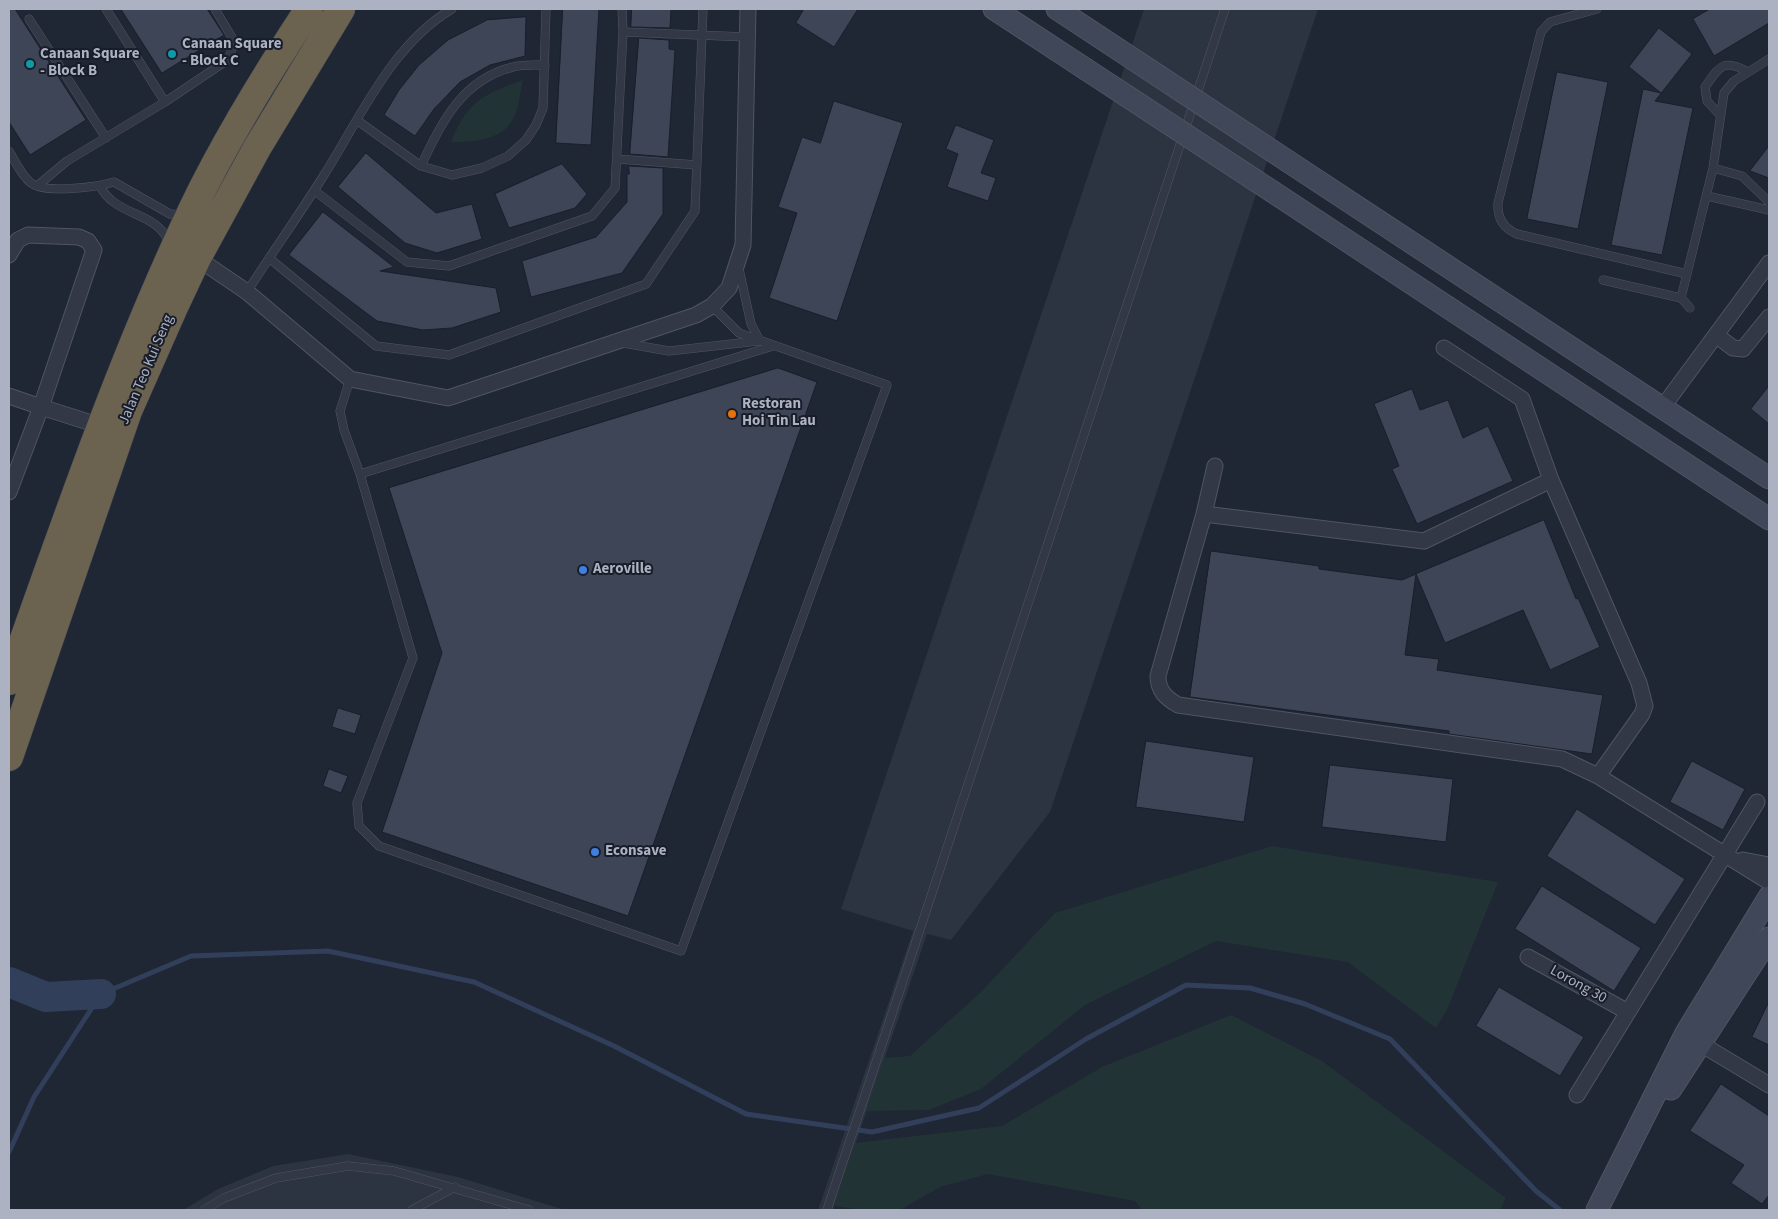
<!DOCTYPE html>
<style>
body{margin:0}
#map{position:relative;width:1778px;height:1219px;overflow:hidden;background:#1f2634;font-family:"Source Sans 3",sans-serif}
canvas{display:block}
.frame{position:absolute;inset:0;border:10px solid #acb2c2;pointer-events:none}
</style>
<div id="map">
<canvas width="1778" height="1219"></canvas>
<div class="frame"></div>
</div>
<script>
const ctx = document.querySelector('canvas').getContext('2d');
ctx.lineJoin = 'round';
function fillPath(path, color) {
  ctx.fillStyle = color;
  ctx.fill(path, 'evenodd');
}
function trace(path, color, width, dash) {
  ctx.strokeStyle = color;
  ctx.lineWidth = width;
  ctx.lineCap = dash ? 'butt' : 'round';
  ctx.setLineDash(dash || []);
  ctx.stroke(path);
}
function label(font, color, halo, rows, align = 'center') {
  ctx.font = font + ' "Source Sans 3",sans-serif';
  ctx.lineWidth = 4;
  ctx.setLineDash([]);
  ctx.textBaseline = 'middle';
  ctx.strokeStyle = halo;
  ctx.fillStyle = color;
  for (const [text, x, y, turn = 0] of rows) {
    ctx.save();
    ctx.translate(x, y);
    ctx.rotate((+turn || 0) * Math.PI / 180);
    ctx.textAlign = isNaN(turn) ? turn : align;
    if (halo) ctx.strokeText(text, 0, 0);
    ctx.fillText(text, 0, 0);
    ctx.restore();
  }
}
fillPath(new Path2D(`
 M1144 9H1318L1050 812 951 940 927 934 833 1210H818L913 931 841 909Z
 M348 1154 458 1177 565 1210H183L218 1189 273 1166Z`), '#2c3341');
fillPath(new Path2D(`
 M523 80C520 93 519 110 511 122 499 141 471 142 451 142 467 102 483 94 523 80Z
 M1272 846 1498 882 1447 1010 1436 1028 1348 962 1216 941 1085 1005 981 1089 929 1110 866 1111 884 1058 910 1056 980 993 1055 913Z
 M1231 1015 1322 1061 1506 1198 1500 1210H1142L1135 1201 988 1174 940 1187 900 1210H865L833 1206 855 1143 1002 1126 1102 1067Z`), '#223336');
trace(new Path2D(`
 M9 1152 34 1097 101 994 191 956 328 951 474 982 614 1046 746 1114 872 1132 979 1108 1086 1039 1186 985 1250 988 1305 1004 1390 1039 1536 1191 1560 1210`), '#323f5b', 5);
trace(new Path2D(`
 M9 982 46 997 101 994`), '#323f5b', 30);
const building = new Path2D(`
 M9 9H15L86 120 30 155 9 122Z
 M121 9H207L224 35 162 73Z
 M563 9H599L591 145 556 143Z
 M632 9H671L670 28 631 27Z
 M804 9H858L834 47 796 23Z
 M1710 9H1769V23L1714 56 1693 19Z
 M526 17 525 56 490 65 460 82 434 109 415 136 384 115 399 90 419 65 448 40 487 20Z
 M1659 28 1692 54 1655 101 1693 108 1662 255 1611 245 1643 89 1661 93 1629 67Z
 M639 38 669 40V49L675 50 668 157 630 154Z
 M1557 72 1608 82 1578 229 1527 219Z
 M834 101 903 123 837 321 769 298 797 213 778 207 802 137 820 143Z
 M956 125 994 140 981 173 996 178 988 201 947 187 958 154 946 149Z
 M1769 146V178L1750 171Z
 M366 153 436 213 472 204 482 239 437 253 405 243 338 187Z
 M562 164 587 194 575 208 509 228 495 194Z
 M629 166 663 168V214L622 273 531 297 522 261 596 237 627 202V174H629Z
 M323 212 394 267 380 271 496 288 501 312 452 328 423 330 377 321 289 255Z
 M778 368 817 382 628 916 382 832 442 653 389 488Z
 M1769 386V424L1751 409Z
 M1412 389 1420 410 1448 400 1463 438 1488 426 1513 481 1417 524 1392 469 1399 466 1374 404Z
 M1544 520 1576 599 1578 598 1600 647 1550 670 1523 610 1445 643 1416 574Z
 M1211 551 1319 566V569L1402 580 1416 574 1405 655 1439 659 1437 670 1603 695 1592 754 1449 734V731L1190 697Z
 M338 708 361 715 355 734 332 727Z
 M1146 741 1254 757 1244 822 1136 807Z
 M1692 761 1745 789 1723 830 1670 802Z
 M1330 765 1453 779 1446 842 1322 827Z
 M329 769 348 776 341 793 323 786Z
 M1577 809 1685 879 1655 925 1547 856Z
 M1542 886 1641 948 1614 991 1515 929Z
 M1499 987 1584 1037 1560 1076 1476 1026Z
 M1769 1002V1045L1752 1037Z
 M1721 1084 1769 1116V1195L1762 1204 1731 1183 1744 1165 1690 1131Z`);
fillPath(building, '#3d4557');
trace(building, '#1a1f2b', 1);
const lane = new Path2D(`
 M106 9 165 102
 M1597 9 1557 20 1550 22 1541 32 1498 203C1497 218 1503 228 1517 234L1687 274
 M29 19 106 138
 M623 32 747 37
 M1720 115 1707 101 1705 87C1720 66 1723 58 1748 72
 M358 121 421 166 452 175 482 168 508 156 526 140 536 125 543 108 546 9
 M9 151C15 161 21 175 31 183 45 194 97 187 114 182L170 214 184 215
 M617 159 697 165
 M421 166C441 122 463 79 513 67 523 64 535 65 545 65
 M1713 168 1742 176 1769 202
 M37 186 67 161 165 102 229 59 234 41 215 9
 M100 186C115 217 158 211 169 243
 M315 191 407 262 449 266 592 216 615 188 623 32 622 9
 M1707 196 1769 210
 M269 258 376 346 449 355 646 284 695 211 703 9
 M739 269 751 324 760 341
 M1603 280 1681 298
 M247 292C272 253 299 215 324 175 360 118 392 44 452 9
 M1690 308 1681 298 1713 168 1724 93 1734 81 1769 59
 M623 343 669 351 758 341
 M350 379 340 411 344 430 360 474 413 658 357 803 359 826 379 846 681 951 887 385 739 333 712 306
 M360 474 773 346
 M204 1210 224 1198 276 1178 348 1166 394 1171 529 1210
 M412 1210 455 1187
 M827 1210 1225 9`);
const street = new Path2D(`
 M9 255 18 240 28 235 79 237 88 241 94 250 41 407 101 426
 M197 258 247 292 350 379 448 398 696 315 712 306 729 288 743 245 748 9
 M1716 335 1733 348 1743 349 1769 317
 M1444 348 1522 399 1551 480 1639 683 1645 706 1642 714 1598 776
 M9 396 41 407 9 492
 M1662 408 1769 263
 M1215 466 1204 514 1158 676C1158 691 1166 698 1178 705L1562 759 1598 776 1769 882
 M1204 514 1424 541 1551 480
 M1743 860 1769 865
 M1528 957 1628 1012
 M1701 1044 1769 1085
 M1577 1095 1757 802`);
const secondary = new Path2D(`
 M994 9 1084 68
 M1057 9 1098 36
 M1289 162 1769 478
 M1273 192 1769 519
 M1671 1089 1769 938
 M1597 1210 1686 1033 1769 897`);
const highway = new Path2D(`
 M9 681C66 522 120 361 193 208 226 139 267 73 309 9
 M9 757 128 411 174 307 197 258 257 148 341 9`);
trace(lane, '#505563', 9);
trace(street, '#505563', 17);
trace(secondary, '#505563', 23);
trace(highway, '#3d424f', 29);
trace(lane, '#323845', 8);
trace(street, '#323845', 15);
trace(secondary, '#404758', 21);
trace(highway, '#6b634f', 28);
const secondaryBridge = new Path2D(`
 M1098 36 1289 162
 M1084 68 1273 192`);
trace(secondaryBridge, '#505563', 23, []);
trace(secondaryBridge, '#404758', 21);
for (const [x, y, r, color] of [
 [172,54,5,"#0f9aa8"],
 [30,64,5,"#0f9aa8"],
 [732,414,5,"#e8710a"],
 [583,570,5,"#3f7fe0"],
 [595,852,5,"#3f7fe0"]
]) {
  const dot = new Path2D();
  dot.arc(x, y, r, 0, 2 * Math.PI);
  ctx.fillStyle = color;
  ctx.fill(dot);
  trace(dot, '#181d29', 2);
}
label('bold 15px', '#acb2c2', '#181d29', [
 ["Canaan Square",182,45],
 ["- Block C",182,62],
 ["Canaan Square",40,55],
 ["- Block B",40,72],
 ["Restoran",742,405],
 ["Hoi Tin Lau",742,422],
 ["Aeroville",593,570],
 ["Econsave",605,852]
], 'left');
label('15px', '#acb2c2', '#181d29', [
 ["Jalan Teo Kui Seng",147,370,-67],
 ["Lorong 30",1578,985,29]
]);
</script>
